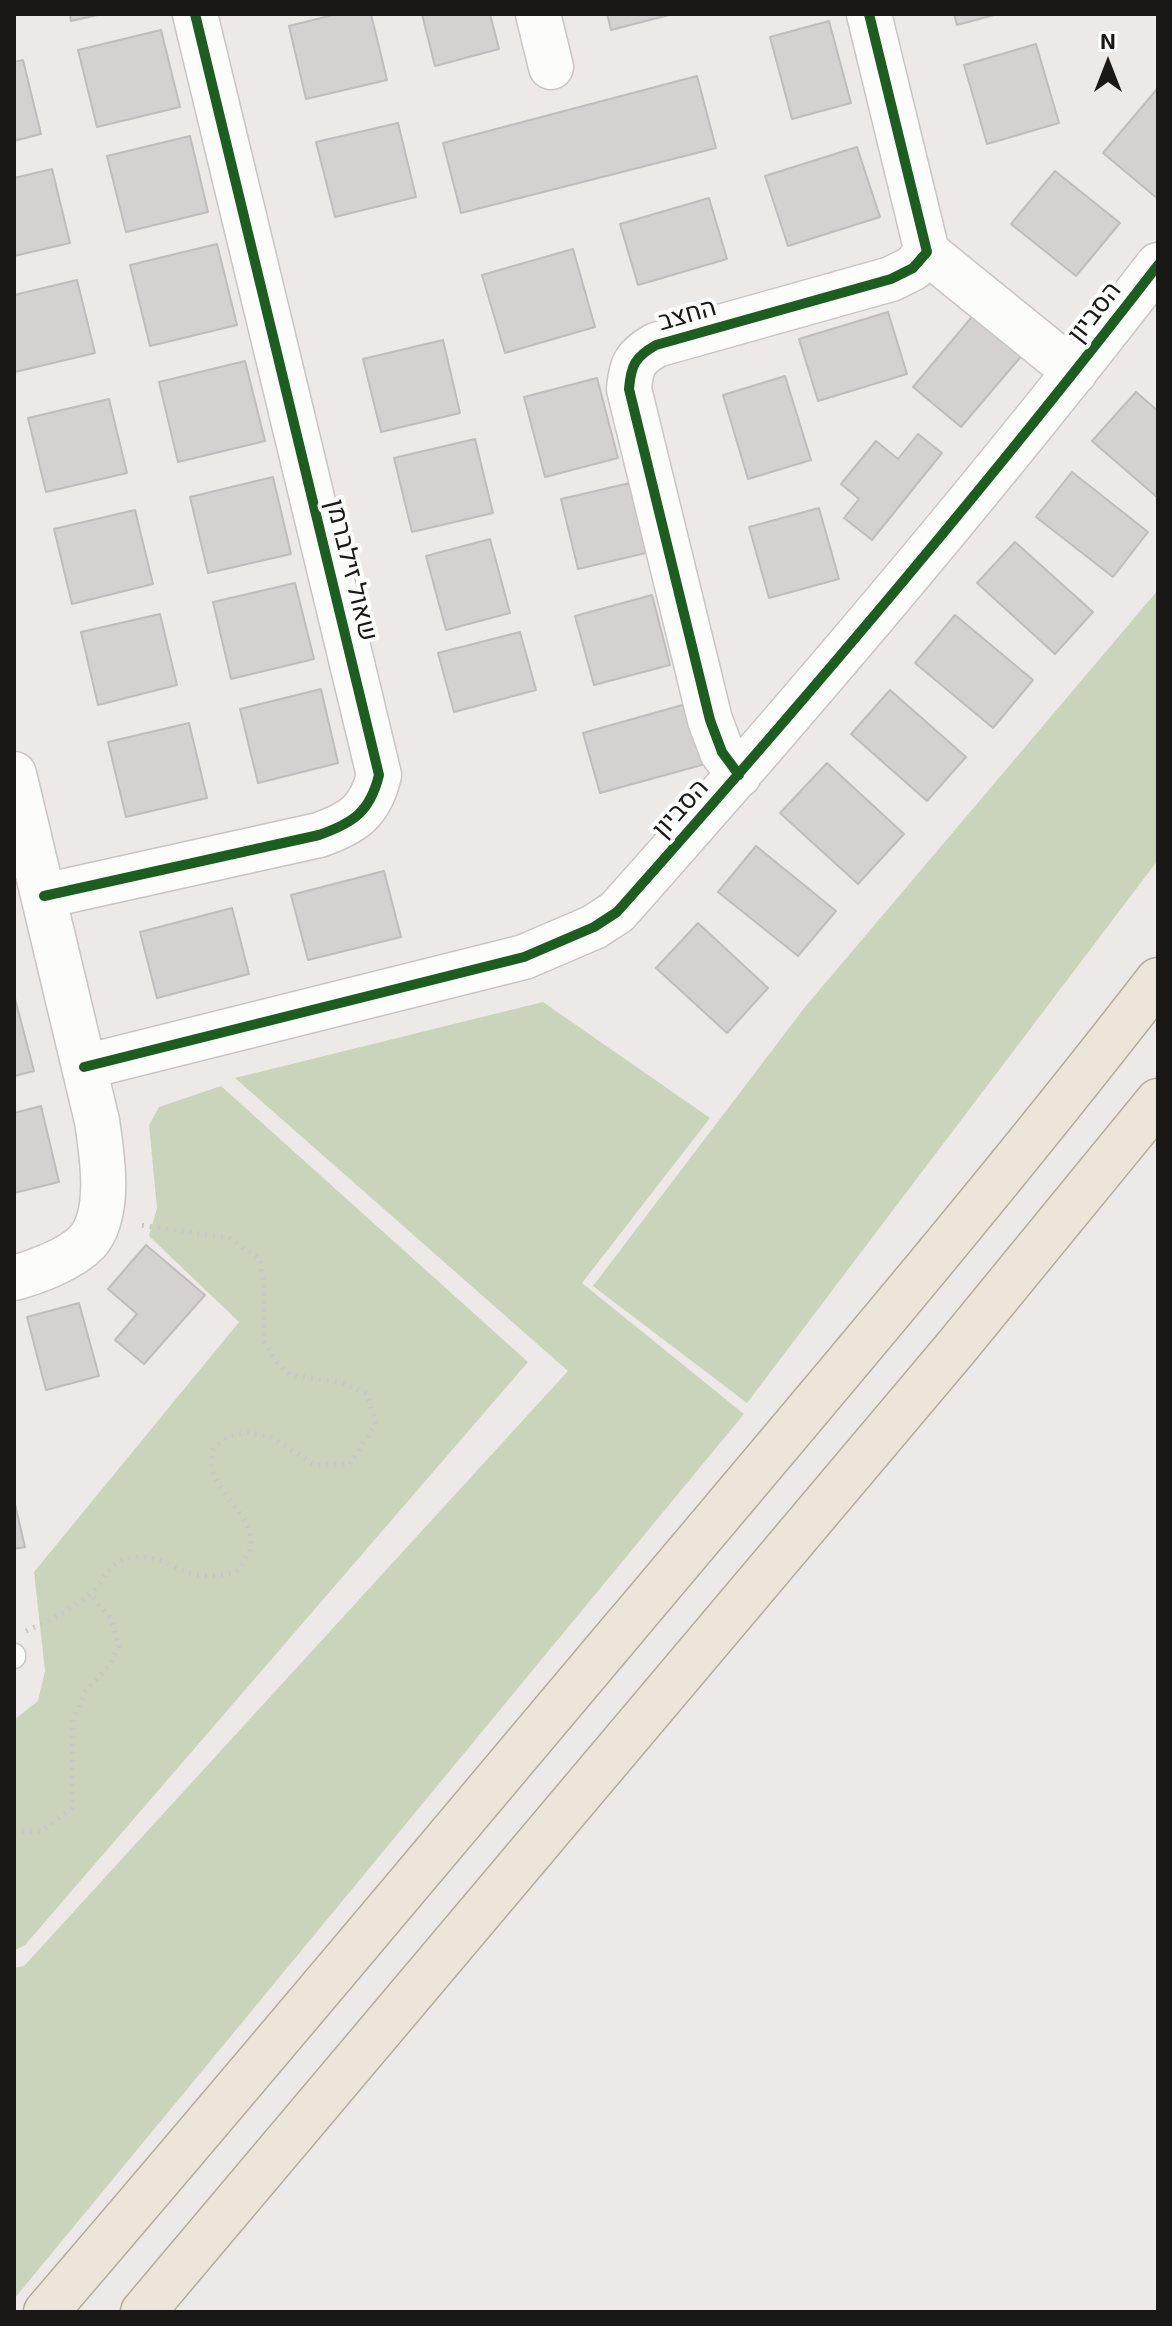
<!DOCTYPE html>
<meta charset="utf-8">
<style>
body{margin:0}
#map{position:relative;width:1172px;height:2326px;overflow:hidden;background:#ede9e6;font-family:"Exo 2",sans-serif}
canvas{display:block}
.frame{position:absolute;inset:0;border:16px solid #1a1816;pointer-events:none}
.north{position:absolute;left:1068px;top:24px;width:80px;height:80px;-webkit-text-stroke:6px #fff;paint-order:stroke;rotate:0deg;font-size:22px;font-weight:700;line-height:32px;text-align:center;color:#1a1816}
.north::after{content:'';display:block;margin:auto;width:28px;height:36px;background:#1a1816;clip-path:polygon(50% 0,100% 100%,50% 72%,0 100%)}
</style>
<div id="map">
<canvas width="1172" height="2326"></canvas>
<div class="frame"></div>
<div class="north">N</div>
</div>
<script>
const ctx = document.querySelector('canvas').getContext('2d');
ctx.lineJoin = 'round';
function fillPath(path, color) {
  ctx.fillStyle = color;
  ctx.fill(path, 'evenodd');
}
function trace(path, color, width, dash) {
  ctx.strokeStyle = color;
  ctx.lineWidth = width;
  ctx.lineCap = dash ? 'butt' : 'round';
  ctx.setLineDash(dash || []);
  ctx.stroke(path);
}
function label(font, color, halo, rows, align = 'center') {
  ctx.font = font + ' "Exo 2",Heebo,sans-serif';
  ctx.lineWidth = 8;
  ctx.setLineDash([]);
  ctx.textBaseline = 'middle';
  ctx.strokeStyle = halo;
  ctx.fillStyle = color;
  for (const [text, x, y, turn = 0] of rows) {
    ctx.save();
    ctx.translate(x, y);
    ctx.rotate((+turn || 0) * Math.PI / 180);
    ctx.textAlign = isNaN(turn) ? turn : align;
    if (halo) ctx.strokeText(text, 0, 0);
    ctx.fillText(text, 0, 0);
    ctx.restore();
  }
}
fillPath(new Path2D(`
 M1158 590V860L747 1403 593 1286 805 1007Z
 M543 1002 710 1118 582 1283 744 1414 14 2299V1968L24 1966 568 1371 235 1078Z
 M221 1086 528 1362 25 1945 14 1951V1720L38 1701 45 1671 34 1572 239 1322 149 1236 157 1208 149 1125 159 1107Z`), '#cad4bb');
const building = new Path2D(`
 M70 14H102L71 21Z
 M337 14H371L387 80 306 99 289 26Z
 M422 14H490L499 49 435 66Z
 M607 14H673L611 30Z
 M954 14H998L957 25Z
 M829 21 851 103 792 119 770 37Z
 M161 30 180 107 97 127 78 50Z
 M1036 44 1059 123 987 144 964 65Z
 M23 60 41 134 14 141V62Z
 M697 76 716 148 461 213 443 143Z
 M1158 88V199L1103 153Z
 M398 123 416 197 335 217 316 142Z
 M190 136 208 212 126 232 107 156Z
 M857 147 880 217 788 246 765 176Z
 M52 169 70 243 14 256V178Z
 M1055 171 1120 223 1076 276 1011 224Z
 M709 198 727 259 638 285 620 224Z
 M217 244 237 325 150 346 130 265Z
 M573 249 595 327 505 353 482 275Z
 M77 280 95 353 15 372 14 295Z
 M888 312 907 374 818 401 799 339Z
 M976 312 1024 353 961 427 913 387Z
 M443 340 460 413 381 432 363 359Z
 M245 361 265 441 178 462 159 382Z
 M785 376 811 460 748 479 723 395Z
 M597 378 618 458 545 477 524 397Z
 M1136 392 1158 411V498L1092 441Z
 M109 399 127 473 46 492 28 418Z
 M918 434 942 453 872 540 844 518 859 499 841 484 876 441 898 459Z
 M475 439 493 513 412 532 394 458Z
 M1072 472 1148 532 1113 577 1036 517Z
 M273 477 291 554 208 573 190 497Z
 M630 483 646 553 578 569 561 499Z
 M819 508 839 579 769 598 749 527Z
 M135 510 153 584 72 604 54 529Z
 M490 539 510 613 446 630 426 556Z
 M1015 542 1093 612 1055 654 977 583Z
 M295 583 314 659 231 679 213 602Z
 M652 595 670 665 594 685 575 616Z
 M160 614 177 685 98 705 81 632Z
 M955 615 1033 680 993 728 915 663Z
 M520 632 536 690 454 712 438 653Z
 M321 689 338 763 258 783 240 709Z
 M890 690 966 757 927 801 851 734Z
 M693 702 709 763 600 793 583 733Z
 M189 723 207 798 126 817 108 742Z
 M827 763 904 834 858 884 780 813Z
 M756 846 836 911 798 956 718 892Z
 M384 871 401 937 308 960 291 895Z
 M232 908 249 974 157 998 140 932Z
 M698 923 768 988 727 1033 656 968Z
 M14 995 34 1071 14 1076Z
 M41 1106 59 1182 14 1193V1113Z
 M146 1245 205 1295 144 1364 115 1340 137 1314 108 1289Z
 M79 1303 99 1376 46 1390 27 1317Z
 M14 1500 25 1547 14 1549Z`);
fillPath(building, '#d5d1d0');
trace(building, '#c0bcbb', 2);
const service = new Path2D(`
 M14 1655V1657`);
const minor = new Path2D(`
 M538 14 551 67
 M927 252 1075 372
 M14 774 97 1121C102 1155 112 1214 87 1242 71 1259 36 1272 14 1278
 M739 775 722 752 710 720 629 389C631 365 635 357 656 345L891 279 913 268 927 252 869 14
 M44 896 319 835C353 823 370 812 379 775L195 14
 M84 1067 524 957 594 927 617 912C804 702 986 488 1158 265`);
const trunk = new Path2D(`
 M46 2312C241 2085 433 1855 626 1626 805 1413 987 1201 1158 980
 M143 2312 955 1349 1158 1101`);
trace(service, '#c8c5c2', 25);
trace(minor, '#c8c5c2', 47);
trace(trunk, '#b4ab9b', 47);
trace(new Path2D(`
 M26 1631C48 1621 72 1610 90 1594 108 1577 107 1560 135 1557 157 1554 173 1569 193 1574 207 1578 222 1575 236 1572 240 1567 244 1562 247 1556 264 1524 219 1498 212 1469 211 1464 213 1456 213 1450L227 1437 246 1432 271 1437 315 1465H349L376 1424 367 1394 343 1383 290 1375 277 1362 264 1341V1285L260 1259 229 1238 140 1225
 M14 1831H42L72 1808 73 1720 85 1692 108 1667 119 1646 111 1619 90 1594`), '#cac8c7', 5, [2, 6]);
trace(service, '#fcfcfb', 22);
trace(minor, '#fcfcfb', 44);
trace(trunk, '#ece6da', 44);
trace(new Path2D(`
 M739 775 722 752 710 720 629 389C631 365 635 357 656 345L891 279 913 268 927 252 869 14
 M44 896 319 835C353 823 370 812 379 775L195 14
 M84 1067 524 957 594 927 617 912C804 702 986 488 1158 265`), '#1b5e20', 10);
label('26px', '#1a1816', '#fff', [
 ["הסביון",1094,312,-52],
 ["החצב",687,314,-16],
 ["שאול זילברמן",352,570,76],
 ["הסביון",680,808,-48]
]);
</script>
